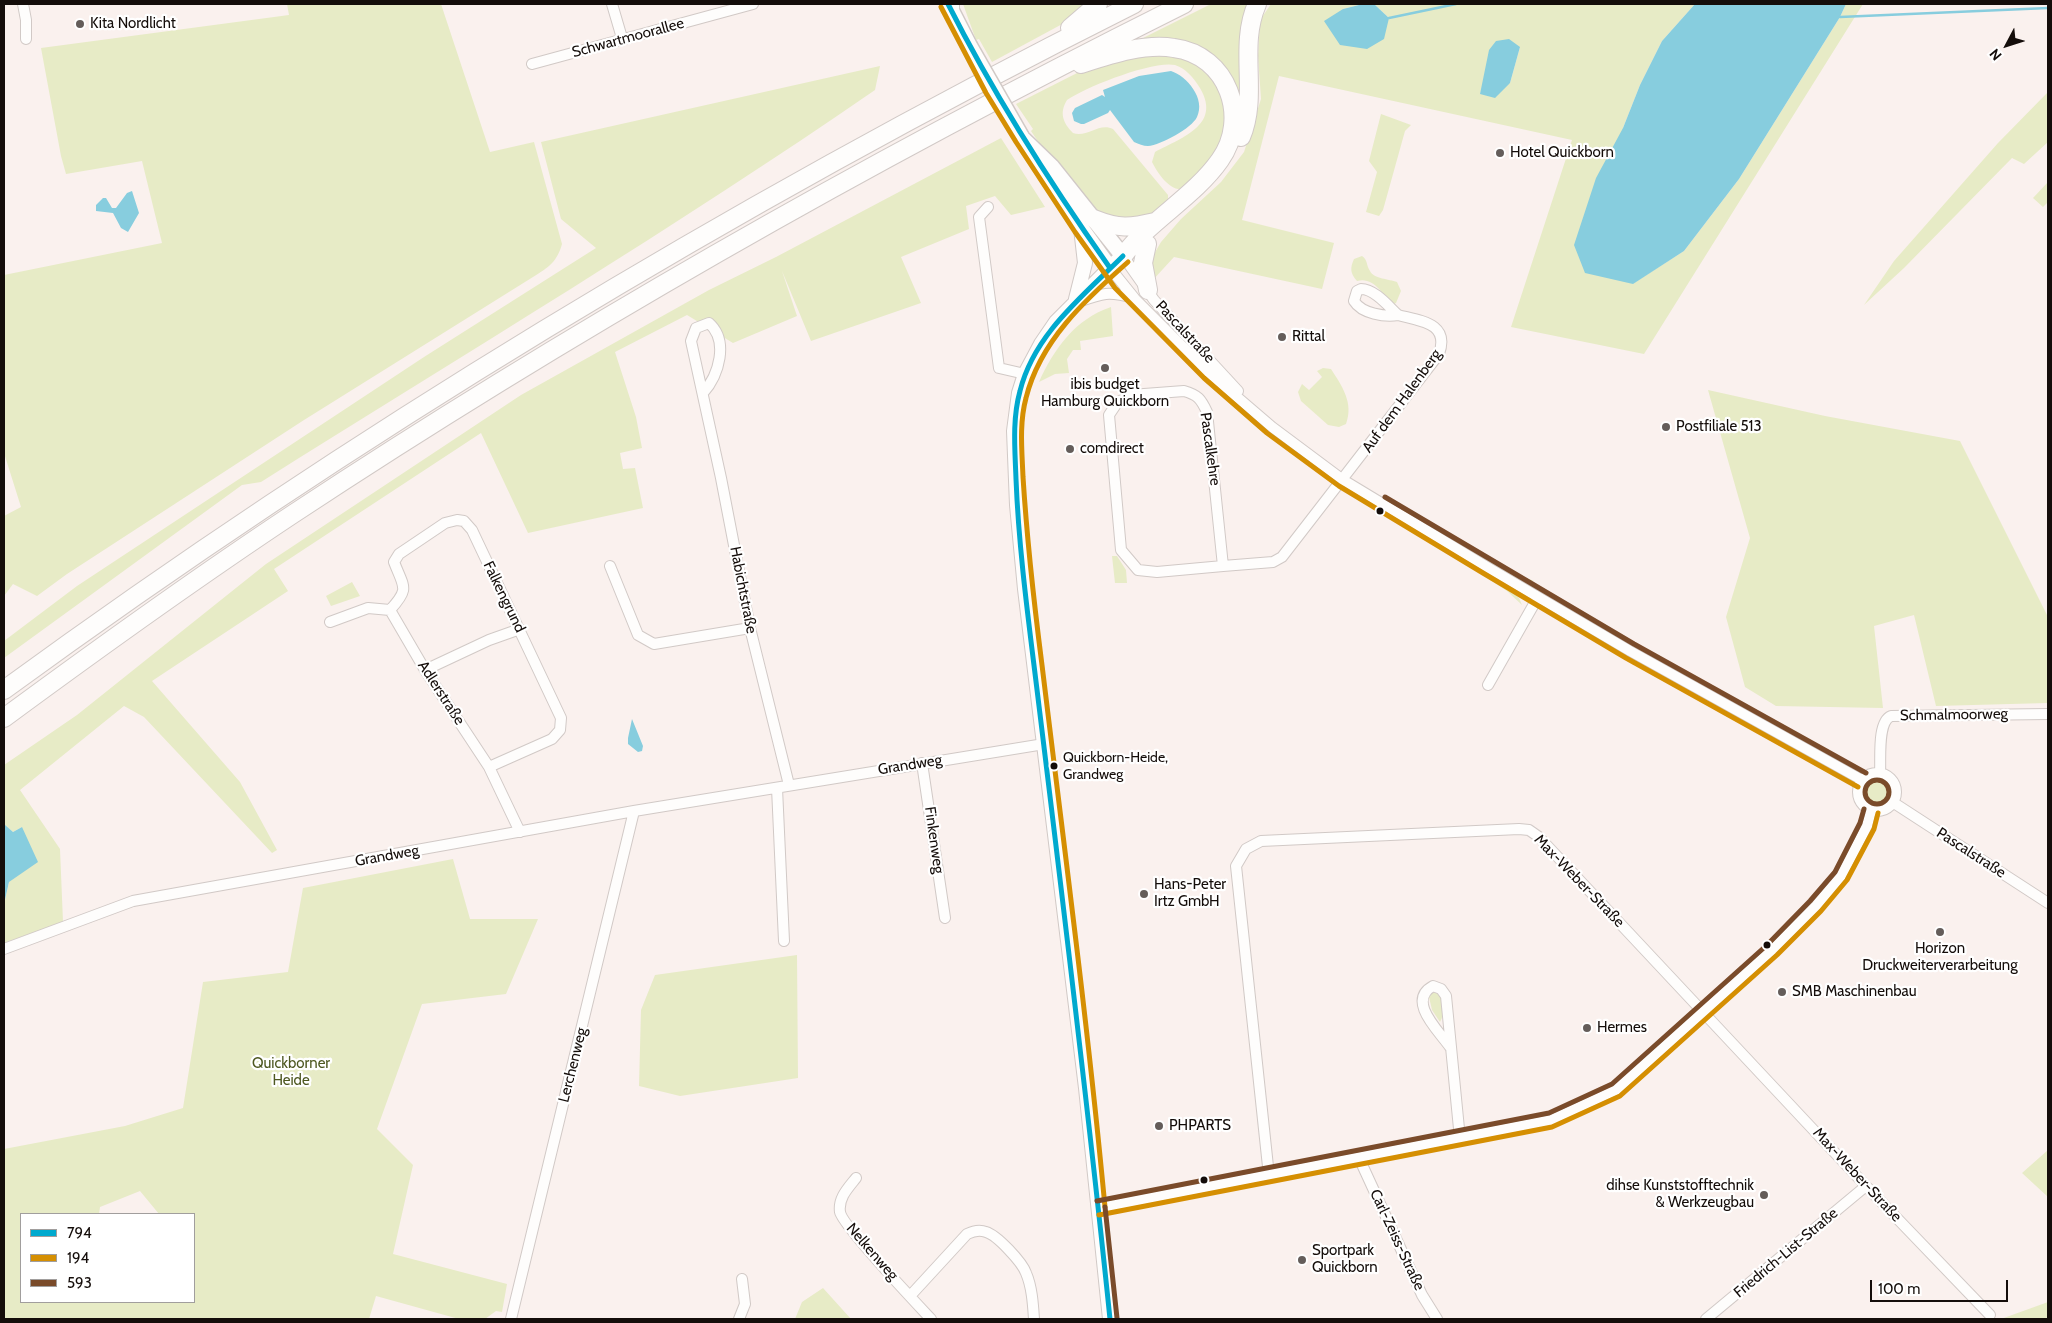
<!DOCTYPE html>
<meta charset="utf-8">
<style>
body{margin:0}
#map{position:relative;width:2052px;height:1323px;overflow:hidden;background:#faf1ee;font-family:Cabin,sans-serif}
canvas{display:block}
.frame{position:absolute;inset:0;border:5px solid #140d0a;pointer-events:none}
.legend{position:absolute;left:20px;top:1213px;width:175px;height:90px;box-sizing:border-box;background:#fff;border:1px solid #a19e9d;margin:0;padding:6px 9px;list-style:none;font-size:15px;color:#140d0a}
.legend li{display:flex;align-items:center;gap:10px;height:25px}
.legend b{width:25px;border:1px solid #a19e9d}
.north{position:absolute;left:1982px;top:20px;width:50px;height:50px;-webkit-text-stroke:4px #fff;paint-order:stroke;rotate:230deg;font-size:14px;font-weight:700;line-height:20px;text-align:center;color:#140d0a}
.north::after{content:'';display:block;margin:auto;width:18px;height:22px;background:#140d0a;clip-path:polygon(50% 0,100% 100%,50% 72%,0 100%)}
.scale{position:absolute;left:1870px;top:1280px;width:138px;height:22px;box-sizing:border-box;border:2px solid #140d0a;border-top:0;padding-left:6px;font-size:15px;line-height:18px;white-space:nowrap;color:#140d0a;-webkit-text-stroke:4px #fff;paint-order:stroke}
</style>
<div id="map">
<canvas width="2052" height="1323"></canvas>
<div class="frame"></div>
<ul class="legend">
<li><b style="height:6px;background:#00a9ce"></b>794</li>
<li><b style="height:6px;background:#d58f02"></b>194</li>
<li><b style="height:6px;background:#7a4b2a"></b>593</li>
</ul>
<div class="north">N</div>
<div class="scale">100 m</div>
</div>
<script>
const ctx = document.querySelector('canvas').getContext('2d');
ctx.lineJoin = 'round';
function fillPath(path, color) {
  ctx.fillStyle = color;
  ctx.fill(path, 'evenodd');
}
function trace(path, color, width, dash) {
  ctx.strokeStyle = color;
  ctx.lineWidth = width;
  ctx.lineCap = dash ? 'butt' : 'round';
  ctx.setLineDash(dash || []);
  ctx.stroke(path);
}
function label(font, color, halo, rows, align = 'center') {
  ctx.font = font + ' Cabin,sans-serif';
  ctx.lineWidth = 4.5;
  ctx.setLineDash([]);
  ctx.textBaseline = 'middle';
  ctx.strokeStyle = halo;
  ctx.fillStyle = color;
  for (const [text, x, y, turn = 0] of rows) {
    ctx.save();
    ctx.translate(x, y);
    ctx.rotate((+turn || 0) * Math.PI / 180);
    ctx.textAlign = isNaN(turn) ? turn : align;
    if (halo) ctx.strokeText(text, 0, 0);
    ctx.fillText(text, 0, 0);
    ctx.restore();
  }
}
fillPath(new Path2D(`
 M287 4H441L490 152 534 142 562 244C557 262 549 267 533 277L304 420 67 574 37 596 13 584 4 596V516L21 507 4 453V275L162 243 142 161 66 174 61 156 41 48 289 15Z
 M963 4H1091L1066 22 992 62 979 39 976 40Z
 M1211 4H1253L1243 113 1219 64 1129 45Z
 M1271 4H1363L1343 9 1389 18 1374 4H1695L1662 41 1640 85 1623 128 1632 284 1684 251 1739 179 1840 17 1846 4H1863L1644 354 1511 327 1572 140 1279 76 1242 220 1334 243 1322 289 1174 257 1152 281 1150 261 1161 242 1181 219 1221 182 1244 152 1261 99 1258 56 1260 20ZM1520 47 1510 83 1480 94 1484 81Z
 M1135 54 1169 55 1194 63 1216 82 1226 105 1224 139 1208 164 1183 189C1170 192 1157 172 1152 162L1155 152C1183 137 1224 124 1198 85 1193 77 1185 68 1175 65 1154 60 1085 87 1067 100 1059 113 1063 123 1073 133 1087 138 1099 122 1113 129L1168 195V201L1154 213 1139 221 1102 216 1070 186 1035 137 1031 131 1033 129 1016 104 1085 69Z
 M880 66 875 90C675 228 466 353 261 482L242 485 4 658V641L77 586 424 357 596 248 561 219 541 142Z
 M2048 92V142L2024 164 2012 158 1904 268 1864 305 1894 261 1998 143Z
 M1381 114 1411 125 1405 131 1383 210 1379 216 1366 212 1377 172 1369 161Z
 M1001 138 1045 207 1011 215 995 196 966 206 969 229 901 257 921 303 811 341 782 271 797 316 733 343 687 315 615 352 636 417 642 448 620 453 623 469 635 468 643 508 528 533 481 433 274 569 288 591 152 681 240 782 277 850 272 853 144 717 124 706 20 790 60 849 63 922 4 943V904L22 827 13 832 4 824V765L77 715 266 564 521 395 709 290 776 257Z
 M2048 182V202L2043 207 2033 198Z
 M1362 256C1368 260 1366 265 1370 271 1374 279 1389 279 1397 282L1401 291 1396 303 1392 305C1383 294 1373 276 1357 281 1350 273 1350 268 1354 259Z
 M1111 307 1113 336 1080 341 1081 350H1073L1067 359 1069 373 1055 374 1039 382C1054 349 1075 319 1111 307Z
 M1323 368 1331 369C1342 386 1354 403 1346 424L1339 427 1328 425 1301 401 1298 392 1302 384 1309 390 1322 377 1317 371Z
 M1708 390 1825 416 1960 441 2048 617V703L1936 706 1914 615 1874 626 1883 708 1776 706 1745 687 1726 617 1750 538Z
 M1392 515 1512 591 1519 598 1522 605 1507 591 1442 549 1391 518Z
 M1416 516 1508 571 1534 581H1528L1517 579 1414 519Z
 M1112 556H1117L1126 570 1127 583H1115Z
 M352 582 360 596 331 606 326 596Z
 M1866 792a12 12 0 1 1 24 0a12 12 0 1 1-24 0Z
 M453 859 470 919H538L506 994 422 1004 377 1129 413 1165 393 1254 507 1284 502 1312 496 1311 485 1319 467 1318 459 1319 376 1296 369 1319H4V1149L125 1126 183 1108 203 982 288 972 303 888ZM140 1191 159 1214H194V1302H21V1214H99L100 1207Z
 M797 955 798 1078 680 1096 639 1086 641 1010 655 975Z
 M1436 992 1439 993C1443 1000 1445 1015 1440 1022L1432 1010 1429 997 1432 993Z
 M2048 1150V1197L2022 1173Z
 M823 1288 851 1319H795L802 1302Z
 M2048 1302V1319H2001Z`), '#e7ebc6');
fillPath(new Path2D(`
 M1363 4H1374L1389 18 1384 39 1367 49 1340 45 1324 21 1343 9Z
 M1695 4H1846L1840 17 1739 179 1684 251 1633 284 1585 273 1574 245 1596 178 1623 128 1640 85 1662 41Z
 M1509 39 1520 47 1510 83 1495 98 1480 94 1489 50 1496 41Z
 M1171 71C1187 76 1206 99 1197 117 1192 128 1161 145 1148 146 1143 146 1139 144 1134 142L1110 110 1108 113 1084 124H1081L1074 121 1072 113 1075 108 1102 95 1105 97 1103 90 1139 76Z
 M132 191 139 213 128 232 121 228 113 213 96 211V205L103 198H106L112 208H116L127 193Z
 M632 719 643 746 642 751 638 752 628 744V738Z
 M4 824 13 832 22 827 38 862 9 882 4 904Z`), '#87cdde');
trace(new Path2D(`
 M1840 17 2048 8
 M1389 18 1456 4`), '#87cdde', 2.5);
const minor = new Path2D(`
 M23 4 26 20V39
 M612 4 622 38
 M532 64 753 4
 M988 207 979 217 999 368 1025 374
 M1123 256 1154 300 1238 391
 M1110 268 1135 299 1209 373 1272 427 1343 480 1487 567 1630 651 1862 780
 M1361 289C1375 289 1389 307 1398 315 1385 317 1362 314 1354 301L1357 291Z
 M1078 302C1103 293 1108 291 1134 298
 M1184 391C1198 395 1201 399 1207 412L1223 566 1157 572 1138 570 1121 550 1109 415 1117 403 1131 395Z
 M703 393C719 375 729 341 709 323L696 328 691 341 721 478 750 628 789 785
 M610 566 638 635 654 644 750 628
 M1223 566 1273 562 1282 557 1439 354C1450 323 1421 321 1398 315
 M390 610C410 588 404 588 394 562L399 554 445 523 457 520 464 521 472 530 561 718 560 730 552 739 489 767
 M330 622 368 608 390 610 425 670 489 767 520 832
 M425 670 489 640 520 629
 M1488 685 1538 597
 M922 763 945 918
 M1858 792a19 19 0 1 1 38 0a19 19 0 1 1-38 0Z
 M1880 773C1881 759 1877 722 1891 716L2048 714
 M777 788 784 941
 M1894 803 2048 903
 M4 949 133 901 634 811 1044 744
 M1450 1047C1439 1031 1406 1001 1433 986L1441 989 1446 996 1460 1139
 M1359 1158 1422 1295 1437 1319
 M1269 1176 1236 866 1246 849 1261 841 1519 829 1529 830 1539 837 1866 1186 1990 1315
 M856 1178C848 1188 838 1198 840 1212 842 1225 917 1304 931 1319
 M1098 1208 1551 1120 1616 1090 1772 950 1816 906 1841 876 1867 826 1871 811
 M910 1296 967 1234C973 1231 979 1229 986 1232 997 1235 1022 1262 1026 1273 1032 1287 1033 1304 1034 1319
 M511 1319 634 811
 M739 1319 745 1304 742 1279
 M1706 1319 1866 1186`);
const secondary = new Path2D(`
 M1076 299 1085 263 1081 228
 M1110 1319 1086 1088 1025 589 1017 505 1014 431 1019 393 1025 374 1041 344 1056 322 1110 268`);
const primary = new Path2D(`
 M948 4 969 45
 M1021 136 1022 138 1081 228 1110 268 1123 256 1052 167 1022 138`);
const motorway = new Path2D(`
 M950 8V4
 M1070 28 1098 4
 M1081 64C1109 55 1144 43 1174 48 1228 55 1250 118 1220 160 1194 197 1150 220 1123 256
 M1241 137C1259 95 1238 47 1257 4
 M1094 219C1119 229 1130 228 1155 222
 M1147 244 1143 263 1148 290
 M4 690C360 430 739 202 1134 4
 M4 718C99 648 195 579 293 514 579 325 877 157 1184 4`);
trace(minor, '#d1c9c6', 12);
trace(secondary, '#d1c9c6', 16);
trace(primary, '#d1c9c6', 18);
trace(motorway, '#d1c9c6', 20);
trace(minor, '#fefdfc', 10);
trace(secondary, '#fefdfc', 14);
trace(primary, '#fefdfc', 15);
trace(motorway, '#fefdfc', 18);
const primaryBridge = new Path2D(`
 M969 45 1021 136`);
trace(primaryBridge, '#d1c9c6', 18, []);
trace(primaryBridge, '#fefdfc', 15);
trace(new Path2D(`
 M948 4C995 97 1050 183 1110 268
 M1110 1319C1089 1114 1064 910 1039 706 1030 631 1019 555 1016 479 1015 450 1012 420 1020 391 1034 334 1083 296 1123 256`), '#00a9ce', 5);
trace(new Path2D(`
 M941 7 986 93 1016 142 1075 232 1115 288 1204 378 1267 433 1339 486 1483 573 1626 658 1858 787
 M1105 1207C1088 1026 1064 846 1042 665 1034 603 1027 540 1023 477 1022 451 1019 424 1026 398 1040 341 1085 300 1128 262
 M1099 1215 1552 1127 1620 1096 1777 955 1821 911 1847 880 1874 829 1878 813`), '#d58f02', 5);
trace(new Path2D(`
 M1385 497 1634 644 1866 773
 M1865 792a12 12 0 1 1 24 0a12 12 0 1 1-24 0Z
 M1097 1201 1549 1113 1612 1084 1767 945 1810 901 1835 872 1860 823 1864 809
 M1105 1207 1117 1318`), '#7a4b2a', 5);
for (const [x, y, r, color] of [
 [80,24,5,"#645d5a"],
 [1500,153,5,"#645d5a"],
 [1282,337,5,"#645d5a"],
 [1105,368,5,"#645d5a"],
 [1666,427,5,"#645d5a"],
 [1070,449,5,"#645d5a"],
 [1380,511,4.5,"#140d0a"],
 [1054,766,4.5,"#140d0a"],
 [1144,894,5,"#645d5a"],
 [1940,932,5,"#645d5a"],
 [1767,945,4.5,"#140d0a"],
 [1782,992,5,"#645d5a"],
 [1587,1028,5,"#645d5a"],
 [1159,1126,5,"#645d5a"],
 [1204,1180,4.5,"#140d0a"],
 [1764,1195,5,"#645d5a"],
 [1302,1260,5,"#645d5a"]
]) {
  const dot = new Path2D();
  dot.arc(x, y, r, 0, 2 * Math.PI);
  ctx.fillStyle = color;
  ctx.fill(dot);
  trace(dot, '#fff', 2);
}
label('14px', '#140d0a', '#fff', [
 ["Quickborn-Heide,",1063,758],
 ["Grandweg",1063,775]
], 'left');
label('15px', '#140d0a', '#fff', [
 ["Kita Nordlicht",90,24],
 ["Hotel Quickborn",1510,153],
 ["Rittal",1292,337],
 ["ibis budget",1105,385,"center"],
 ["Hamburg Quickborn",1105,402,"center"],
 ["Postfiliale 513",1676,427],
 ["comdirect",1080,449],
 ["Hans-Peter",1154,885],
 ["Irtz GmbH",1154,902],
 ["Horizon",1940,949,"center"],
 ["Druckweiterverarbeitung",1940,966,"center"],
 ["SMB Maschinenbau",1792,992],
 ["Hermes",1597,1028],
 ["PHPARTS",1169,1126],
 ["dihse Kunststofftechnik",1754,1186,"right"],
 ["& Werkzeugbau",1754,1203,"right"],
 ["Sportpark",1312,1251],
 ["Quickborn",1312,1268]
], 'left');
label('15px', '#140d0a', '#fff', [
 ["Schwartmoorallee",628,38,-15],
 ["Pascalstraße",1185,332,47],
 ["Auf dem Halenberg",1402,401,-54],
 ["Pascalkehre",1210,449,82],
 ["Habichtstraße",743,590,79],
 ["Falkengrund",504,597,64],
 ["Adlerstraße",441,693,57],
 ["Schmalmoorweg",1954,715,-1],
 ["Grandweg",910,765,-9],
 ["Finkenweg",934,840,82],
 ["Pascalstraße",1971,853,33],
 ["Grandweg",387,856,-10],
 ["Max-Weber-Straße",1579,881,46],
 ["Lerchenweg",573,1065,-76],
 ["Max-Weber-Straße",1857,1175,47],
 ["Carl-Zeiss-Straße",1397,1240,65],
 ["Nelkenweg",872,1252,49],
 ["Friedrich-List-Straße",1786,1253,-40]
]);
label('15px', '#4e5821', '#fff', [
 ["Quickborner",291,1064],
 ["Heide",291,1081]
]);
</script>
